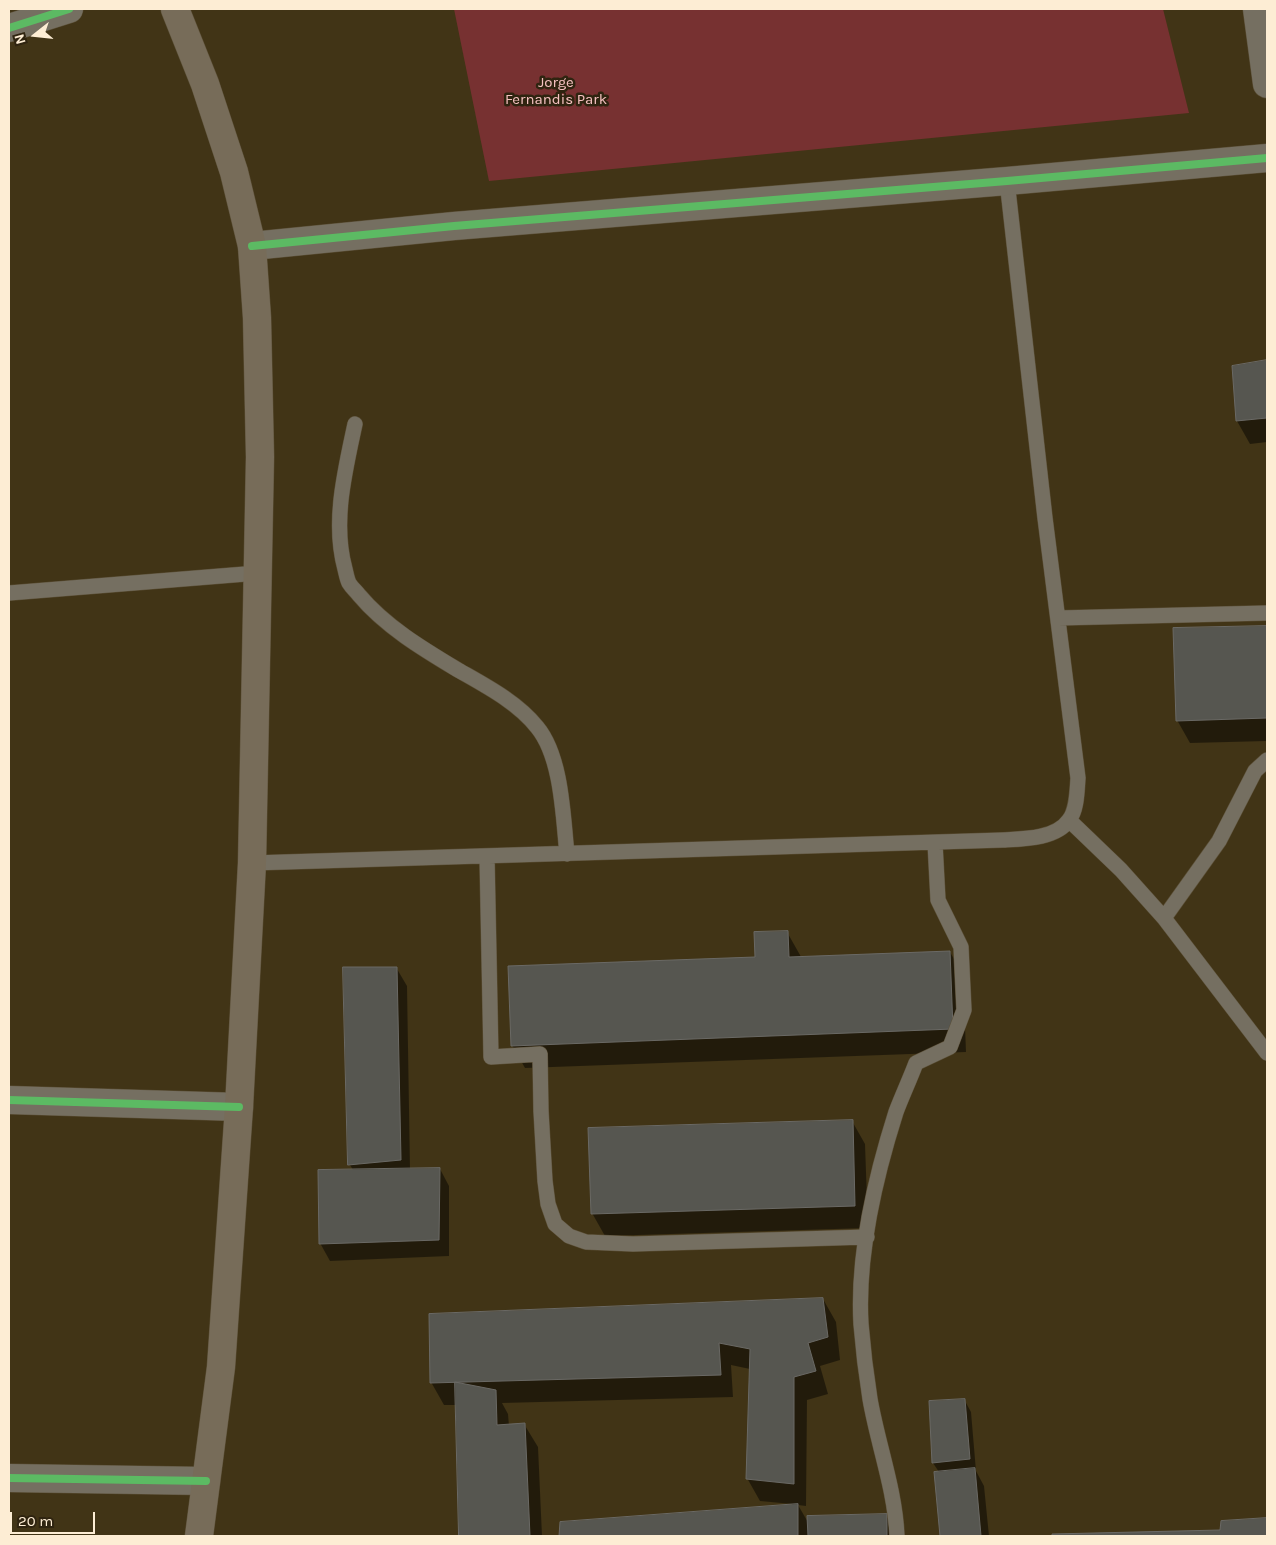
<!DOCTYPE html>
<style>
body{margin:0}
#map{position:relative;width:1276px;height:1545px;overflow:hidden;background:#413416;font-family:Karla,sans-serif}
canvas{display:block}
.frame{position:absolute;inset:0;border:10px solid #fdedd4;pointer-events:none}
.north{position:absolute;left:10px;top:10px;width:50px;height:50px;-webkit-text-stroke:4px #2f2410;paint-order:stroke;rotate:254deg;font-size:14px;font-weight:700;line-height:20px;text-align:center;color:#fdedd4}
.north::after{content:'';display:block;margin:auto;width:18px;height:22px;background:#fdedd4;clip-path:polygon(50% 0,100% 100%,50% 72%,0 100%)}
.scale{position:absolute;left:10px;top:1512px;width:85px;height:22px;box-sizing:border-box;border:2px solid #fdedd4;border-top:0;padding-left:6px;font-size:15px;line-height:18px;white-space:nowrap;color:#fdedd4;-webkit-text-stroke:4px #2f2410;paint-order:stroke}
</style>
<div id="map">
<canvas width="1276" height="1545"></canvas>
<div class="frame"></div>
<div class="north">N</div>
<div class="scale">20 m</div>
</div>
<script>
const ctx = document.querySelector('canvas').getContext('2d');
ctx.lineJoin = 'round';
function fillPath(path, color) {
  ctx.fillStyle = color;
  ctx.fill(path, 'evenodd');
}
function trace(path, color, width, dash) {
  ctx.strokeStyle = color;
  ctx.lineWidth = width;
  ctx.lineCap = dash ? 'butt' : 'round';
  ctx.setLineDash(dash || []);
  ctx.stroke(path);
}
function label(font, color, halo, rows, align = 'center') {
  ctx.font = font + ' Karla,sans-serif';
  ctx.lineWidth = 5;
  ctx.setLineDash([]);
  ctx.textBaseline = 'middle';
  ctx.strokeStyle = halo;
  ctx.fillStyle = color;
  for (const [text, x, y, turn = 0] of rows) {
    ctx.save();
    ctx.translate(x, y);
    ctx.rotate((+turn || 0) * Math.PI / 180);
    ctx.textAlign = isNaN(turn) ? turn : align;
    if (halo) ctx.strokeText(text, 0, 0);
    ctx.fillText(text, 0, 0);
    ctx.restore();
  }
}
fillPath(new Path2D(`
 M454 9H1163L1189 113 489 181Z`), '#773131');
fillPath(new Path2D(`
 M1267 362V442L1250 444 1237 421 1233 367Z
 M1267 627V741L1190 743 1177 720 1174 630Z
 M787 932 800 955 801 957 950 952 963 975 966 1052 525 1068 512 1045 757 958Z
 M344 968 397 969 407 986 410 1169H440L449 1186V1256L330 1261 320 1243 353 1170 350 1165Z
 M852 1121 865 1144 868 1228 605 1236 592 1213Z
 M823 1299 836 1322 840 1360 820 1366 828 1394 807 1400 806 1506 798 1505 809 1524 886 1515 892 1527 893 1536H560L562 1523 792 1506V1504L760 1501 747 1478 750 1369 731 1365 733 1397 502 1403 508 1414 509 1426 524 1424 538 1447 542 1536H460L457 1405H444L431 1382Z
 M965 1401 971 1412 976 1471 984 1486 989 1536H942L936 1473 939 1472 933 1463 931 1402Z
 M1267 1519V1536H1053L1221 1531 1222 1522Z`), '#0007');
const building = new Path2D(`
 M1267 360V418L1236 421 1232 366Z
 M1267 626V718L1176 721 1173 628Z
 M788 931 789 957 950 951 953 1029 511 1046 508 966 755 957 754 932Z
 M343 967H397L401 1160 348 1165Z
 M853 1120 855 1206 591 1214 588 1128Z
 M440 1168 439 1240 319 1244 318 1170Z
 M823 1298 828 1337 808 1343 816 1371 794 1377V1484L746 1479 750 1349 719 1343 721 1375 430 1383 429 1314Z
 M455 1382 496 1390 497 1425 525 1423 530 1536H459Z
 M965 1399 970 1459 932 1463 929 1401Z
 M975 1468 981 1536H940L934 1472Z
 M798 1504V1536H559L560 1522Z
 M887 1514V1536H808L807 1516Z
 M1267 1518V1536H1052V1534L1220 1530 1221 1521Z`);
fillPath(building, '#565650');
trace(building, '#6a6965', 1);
const service = new Path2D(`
 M355 424C345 471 332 522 345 569 346 573 347 579 349 583 352 588 356 591 359 595 386 627 423 649 458 670 486 686 517 702 537 727 562 757 563 817 567 854
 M9 593 258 573
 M1058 618 1267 613
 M1069 820 1121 870 1164 918 1267 1053
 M487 856 491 1057 540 1054 541 1111 545 1181 548 1204 555 1224 569 1236 586 1242 633 1244 867 1237
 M252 863 1003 840C1023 839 1056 839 1069 820 1077 810 1077 791 1078 778L1045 518 1007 181
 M1164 918 1219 841 1255 771 1267 760
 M897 1536C895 1489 878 1445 870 1399 866 1374 863 1349 861 1324 857 1255 875 1178 896 1112 902 1096 910 1079 916 1063L950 1047 964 1010 961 947 938 900 935 843`);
const minor = new Path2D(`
 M1257 9 1267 84
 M9 28 69 9
 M252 246 454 226 1007 181 1267 158
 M9 1100 239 1107`);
const tertiary = new Path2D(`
 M9 1478 206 1481`);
const primary = new Path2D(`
 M175 9 205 84 234 172 252 246 257 318 260 457 252 863 239 1107 221 1367 199 1536`);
trace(service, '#5c5038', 16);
trace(minor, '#5c5038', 29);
trace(tertiary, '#5c5038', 29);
trace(primary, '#5c5038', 29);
trace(service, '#756f61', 15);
trace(minor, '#756f61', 28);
trace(tertiary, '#756f61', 28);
trace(primary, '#776c59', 28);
trace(new Path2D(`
 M9 28 69 9
 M252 246 454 226 1007 181 1267 158
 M9 1100 239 1107
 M9 1478 206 1481`), '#5cba63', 8);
label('15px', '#f6c2c1', '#2f2410', [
 ["Jorge",556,83],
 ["Fernandis Park",556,100]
]);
</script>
